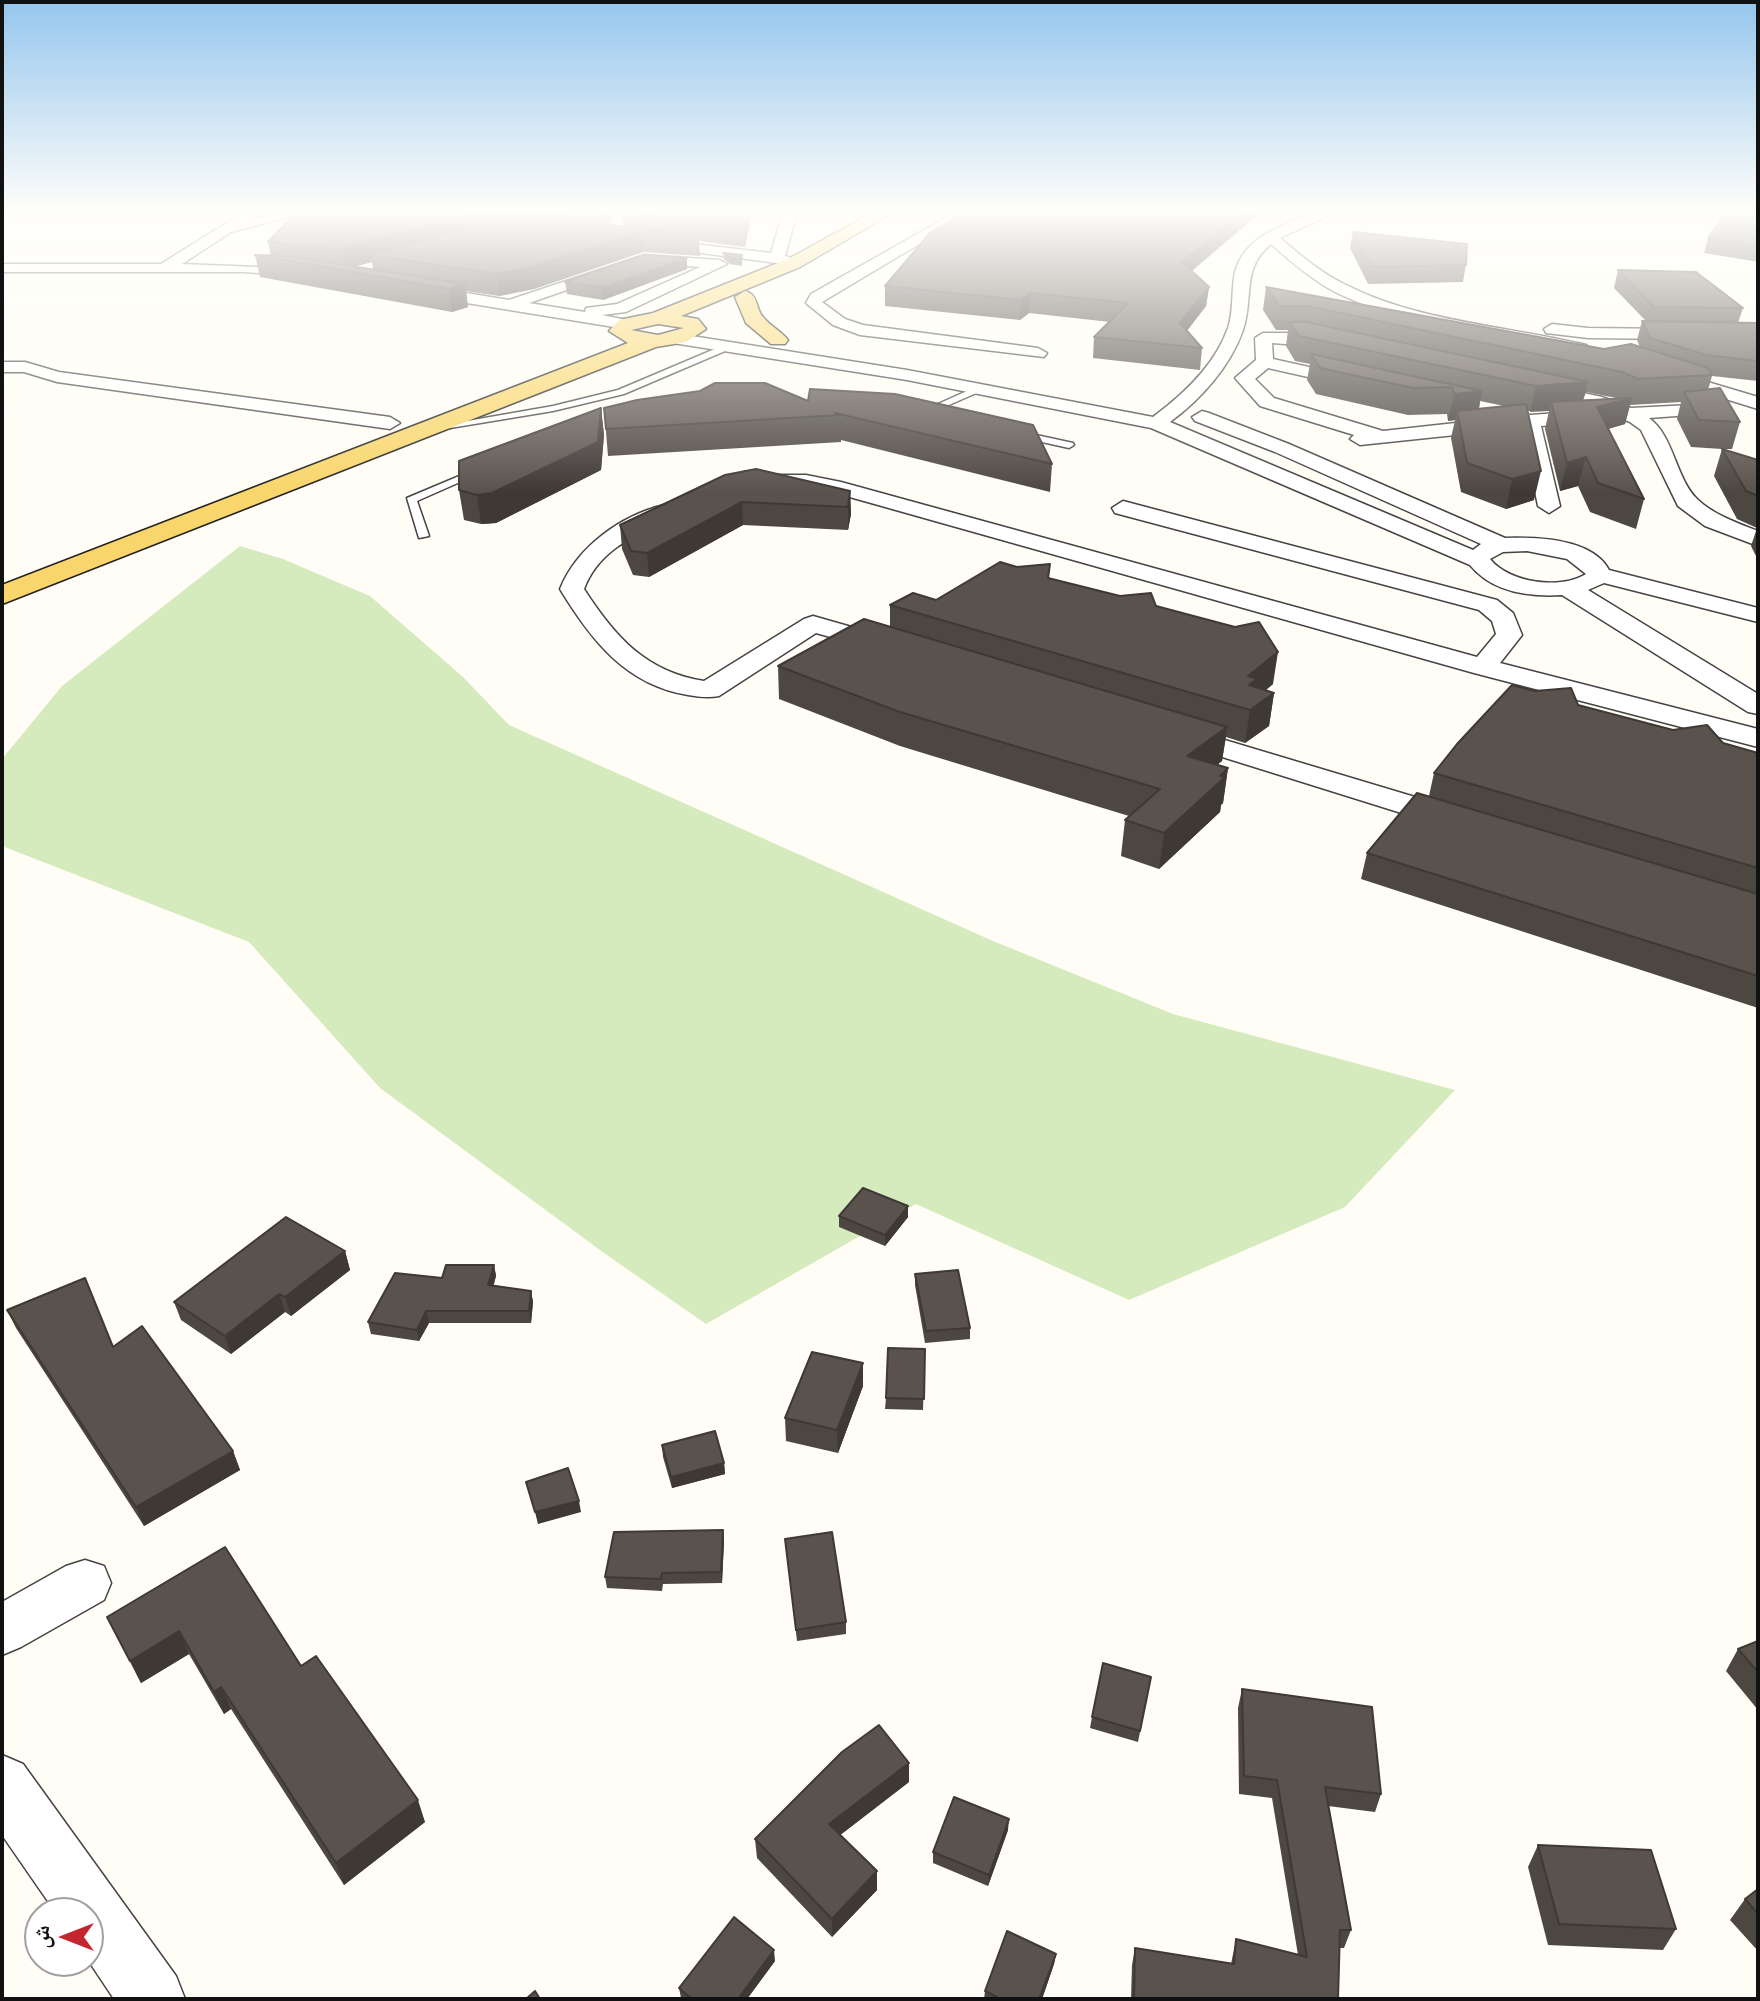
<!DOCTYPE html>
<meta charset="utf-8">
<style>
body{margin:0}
#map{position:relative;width:1760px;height:2001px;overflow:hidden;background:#fffdf5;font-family:"Times New Roman","Noto Naskh Arabic",serif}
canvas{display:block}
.frame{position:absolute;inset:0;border:4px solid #111;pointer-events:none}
.north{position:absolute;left:24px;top:1897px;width:80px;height:80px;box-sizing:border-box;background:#fff;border:2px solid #a0a0a0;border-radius:50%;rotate:270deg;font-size:22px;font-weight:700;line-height:32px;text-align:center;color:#111}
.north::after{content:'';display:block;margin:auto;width:28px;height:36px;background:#c4262e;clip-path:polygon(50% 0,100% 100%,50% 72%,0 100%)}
</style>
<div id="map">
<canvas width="1760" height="2001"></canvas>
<div class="frame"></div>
<div class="north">ش</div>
</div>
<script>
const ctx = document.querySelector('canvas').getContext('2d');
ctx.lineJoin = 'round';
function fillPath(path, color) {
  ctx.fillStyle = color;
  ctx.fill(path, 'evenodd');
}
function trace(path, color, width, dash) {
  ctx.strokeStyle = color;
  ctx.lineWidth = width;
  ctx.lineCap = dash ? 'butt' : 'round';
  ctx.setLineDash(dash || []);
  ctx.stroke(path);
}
fillPath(new Path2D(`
 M240 546 283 559 370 596 463 677 509 725 993 941 1173 1014 1455 1090 1345 1207 1129 1300 916 1204 706 1324 604 1253 380 1088 249 942 2 846V759L62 686Z`), '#d5ebbd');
const lane = new Path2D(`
 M729 343 732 348 624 394 553 411 438 430 433 427 553 406 618 390Z
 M978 386 981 391 926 415 918 413Z
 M1018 431 1073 443 1074 445 1069 448 1015 436 1013 434Z
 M476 469 485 471 417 501 429 536 419 538 407 498Z`);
const street = new Path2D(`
 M244 212H260L250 220 283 212H308L231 232 182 264 308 269 315 273 313 276 242 272H2V264H161Z
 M616 212H630L619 235 648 239V245L605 241 603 238Z
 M783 212H797L785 256 799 260V266L694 252 687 248 694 244 771 253Z
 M956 212H973L822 302 845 319 863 325 1038 348 1047 353 1044 357 860 335 833 325 806 303 811 294Z
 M1318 212H1337L1280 238C1301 256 1321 273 1346 285 1419 322 1507 326 1586 345L1589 349 1580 354C1500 334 1410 329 1335 292 1311 279 1291 262 1271 244 1241 268 1254 298 1243 330 1230 367 1201 399 1170 422L1473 550 1481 544 1275 452 1195 421 1192 417 1202 411 1209 413 1289 444 1505 538C1536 537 1592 538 1609 570L1758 608V622L1604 583 1588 590 1758 694V714L1748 712 1562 595C1528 597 1492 592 1470 565L1151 428 907 380 673 343 665 338 673 333 907 370 1153 417C1184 394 1215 365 1228 328 1234 309 1231 291 1235 272 1244 236 1287 223 1318 212ZM1527 551 1567 559 1586 574C1561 590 1509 583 1490 559L1503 552Z
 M644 255 720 260 727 264 626 312 602 315 632 321 634 324 632 327 626 329 418 295 410 290 418 285 509 300ZM645 263 700 267 617 304 586 308 585 312 529 303Z
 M1552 324 1588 328 1758 330V340L1588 338 1546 333 1544 329Z
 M1263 333H1303L1339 340 1342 344 1339 348 1272 343 1273 359 1363 379 1366 383 1357 388 1268 368 1255 379 1274 398 1383 431 1501 418 1502 412 1509 410 1530 415 1603 410 1530 392 1527 388 1530 384 1536 383 1602 397 1631 408 1711 404 1713 408 1711 412 1704 414 1649 418C1674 436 1675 477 1697 499 1714 515 1737 523 1758 531V546L1705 526 1678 506 1641 430 1630 422 1625 420 1541 426 1560 506 1549 513 1538 506 1522 428 1360 445 1350 439 1354 435 1260 406 1235 378 1256 360 1255 338Z
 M2 362H25L59 372 390 417 400 423 390 429 57 382 24 372H2Z
 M1664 369 1758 397V409L1658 378 1655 374 1658 370Z
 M762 475H806L841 482 1477 657 1496 634 1492 621 1479 610 1115 513 1112 508 1123 501 1497 600 1513 613 1522 635 1500 663 1758 729V747L1474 673 832 492 806 487 755 485 752 481Z
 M664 505 672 507 675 512 672 517C636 535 599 549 584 589 615 637 646 672 704 681L804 619 813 616 897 640 901 645 897 650 888 653 816 633 719 696C708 698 699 697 688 695 626 685 591 640 560 589 577 547 620 516 664 505Z
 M1178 726 1465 812 1469 819 1465 826 1454 828 1443 826 1168 740 1164 734 1168 728Z
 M85 1560 104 1566 111 1583 104 1600 21 1647 2 1655V1602L66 1566Z
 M2 1755 23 1764 176 1976 185 1999H114L88 1960V1913H56L2 1835Z`);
const primary = new Path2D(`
 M874 212H894L800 267 681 316 698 319 706 329 686 342 656 347 2 604V585L628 343 609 331 619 320 653 313 788 259ZM658 324 684 328 658 335 631 330Z
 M745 291C759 295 755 308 763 317 770 326 781 331 788 340L785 344H771L746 323 735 297Z`);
trace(lane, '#444', 3);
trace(street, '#444', 3);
trace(primary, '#222', 3);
fillPath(lane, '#fff');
fillPath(street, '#fff');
fillPath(primary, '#f9d66b');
fillPath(new Path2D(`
 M296 212H614L607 224 623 226 622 212H752L745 247 699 241 700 256 643 252 534 289 499 296 466 291 468 307 452 312 260 277 255 255 271 256 268 242ZM372 262 373 269 355 266Z
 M964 212H1267L1266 213H1260L1192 271 1209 287 1206 306 1187 331 1202 348 1200 370 1093 358 1094 337 1110 322 1029 313 1020 320 885 306V286Z
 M1758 212V262L1704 253 1708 238Z
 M1353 232 1466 265 1463 282 1368 284 1350 248Z
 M723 253 742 255V266L730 264 724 259Z
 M687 258V269L603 300 567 294 565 282Z
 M1618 270 1743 308 1738 323H1758V381L1712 376 1708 390 1740 422 1732 449H1723L1758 460V560L1751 546 1757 528 1737 519 1714 476 1722 449 1691 447 1677 419 1681 402 1630 405 1625 424 1608 429 1644 499 1636 529 1590 512 1578 486 1560 491 1545 429 1549 411H1527L1534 500 1506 509 1461 492 1451 438 1455 420 1448 421 1447 414 1408 415 1316 394 1307 380 1310 364 1295 361 1286 346 1288 330H1276L1263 310 1266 287 1604 349 1640 347 1637 340 1642 321H1646L1614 288ZM1586 392 1616 398 1583 400ZM1480 401 1504 406 1479 409Z
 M808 401 1052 464 1050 492 841 440V442L608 456 604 408Z
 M601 408 604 435 601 470 496 523 481 524 464 520 459 490Z
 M745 470 850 491 851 514 848 530 743 525 649 577 633 575 622 549 620 525Z
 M1017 567 1050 578 1156 606 1273 684 1266 690 1274 693 1269 726 1245 743 1226 737 1222 761 1217 765 1228 768 1223 803 1221 805 1220 812 1159 869 1121 856 1125 820 1129 816 900 746 779 699 778 666 890 627V605L936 600Z
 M1578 705 1758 753V1008L1361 879 1367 853 1429 796 1434 773Z
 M908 1206V1217L885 1246 839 1227V1216Z
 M345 1251 350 1270 291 1316 285 1312 231 1354 181 1320 174 1302Z
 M494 1265 496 1276 493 1285 531 1291 533 1302 531 1323H429L419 1341 371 1334 368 1322 442 1278Z
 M915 1274 970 1328V1339L925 1343 915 1285Z
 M7 1310 113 1347 233 1451 240 1470 144 1526 16 1328Z
 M925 1349 923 1410 885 1409 886 1398Z
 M863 1363V1386L838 1453 786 1441 785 1418Z
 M662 1445 724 1463 725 1474 672 1488 663 1457Z
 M723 1530 724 1541 722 1583 663 1584 662 1591 607 1588 605 1577Z
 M785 1539 846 1622V1634L797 1641Z
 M107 1617 301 1666 425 1822 344 1885 231 1709 224 1714 189 1654 141 1683Z
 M1758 1641V1710L1726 1671 1738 1649Z
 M1151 1677 1138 1742 1090 1728 1092 1717Z
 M1242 1689 1381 1794 1375 1812 1328 1806 1351 1930 1344 1948H1340L1338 1999H1131L1132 1965 1135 1948 1231 1964 1236 1939 1298 1955 1272 1798 1239 1794 1238 1708Z
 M909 1782 840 1835 877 1871V1890L832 1937 757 1858 755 1839Z
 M1008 1830 988 1886 933 1863V1852Z
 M1538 1845 1676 1929 1663 1950 1548 1945 1528 1867Z
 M1758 1889V1951L1730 1920 1745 1899Z
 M1056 1954 1054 1964 1042 1999H984L985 1991Z
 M775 1961 747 1999 681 1998 679 1988Z`), '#4d4742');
fillPath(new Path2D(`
 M492 212H567L568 227 370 255 372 262 349 268 346 272 342 250 345 247 476 213Z
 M601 212H614L600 237 598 216Z
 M747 212H752L745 247 744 226Z
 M1242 212H1260L1180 280 1182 262Z
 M641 231 643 252 534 289 499 296 496 274Z
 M687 258V269L603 300 602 288Z
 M465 284 468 307 452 312 449 289Z
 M1209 287 1206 306 1177 343 1180 323Z
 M1030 293 1029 313 1020 320 1021 300Z
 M1588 382 1581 408 1551 402 1549 411 1530 412 1536 386Z
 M1482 391 1477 418 1457 411 1455 420 1448 421 1454 394Z
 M1632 398 1625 424 1590 434 1597 407Z
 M601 408 604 435 601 470 496 523 481 524 477 495Z
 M1586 457 1578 486 1560 491 1567 463Z
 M1541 471 1534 500 1506 509 1512 479Z
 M850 491 851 514 848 530V507Z
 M742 502 743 525 649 577 647 553Z
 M1278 652 1273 684 1254 700 1274 693 1269 726 1245 743 1250 710 1246 707 1243 709 1248 676Z
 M1227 727 1222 761 1183 791 1187 756Z
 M1228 768 1223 803 1221 805 1220 812 1159 869 1164 833Z
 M908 1206V1217L885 1246V1235Z
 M345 1251 350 1270 291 1316 285 1297Z
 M494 1265 496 1276 491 1296 488 1285Z
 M531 1291 533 1302 531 1323 529 1311Z
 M279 1294 285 1312 231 1354 225 1336Z
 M426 1311 429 1323 419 1341 417 1330Z
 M863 1363V1386L838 1453 837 1430Z
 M233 1451 240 1470 144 1526 136 1507Z
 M724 1463 725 1474 672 1488 671 1477Z
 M579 1501 581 1512 538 1524 535 1512Z
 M723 1530 724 1541 722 1583 721 1572Z
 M179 1631 189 1654 141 1683 130 1661Z
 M221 1687 231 1709 224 1714 214 1692Z
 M909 1763V1782L830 1843 829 1824Z
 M418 1800 425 1822 344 1885 336 1863Z
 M1009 1819 1008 1830 988 1886 989 1875Z
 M877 1871V1890L832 1937V1919Z
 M774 1950 775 1961 747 1999H738Z
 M1056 1954 1054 1964 1042 1999H1039Z`), '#3f3936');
const building = new Path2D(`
 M296 212H492L476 213 345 247 342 250 268 242Z
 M569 212H601L598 216 603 224 699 235 641 231 532 267 496 274 370 255 479 226 559 219Z
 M622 212H747L744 226Z
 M964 212H1242L1182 262 1209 287 1180 323 1202 348 1094 337 1128 303 1030 293 1021 300 885 286 930 233Z
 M1727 212H1758V246L1708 238Z
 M1353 232 1467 244 1466 265 1371 267Z
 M723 253 742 255 741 260 730 258Z
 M255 255 287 256 465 284 449 289Z
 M644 255 687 258 602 288 565 282Z
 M1618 270 1696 272 1743 308 1654 307Z
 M1266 287 1604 349 1631 344 1708 368 1712 375 1638 379 1622 372 1307 306H1279Z
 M1642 321 1758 323V361L1706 355 1650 338Z
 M1289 322H1306L1588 382 1536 386 1299 336Z
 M1311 354 1482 391 1454 394 1452 387 1413 388 1320 368Z
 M715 383H765L808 401 810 389 895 394 1033 425 1052 464 835 413 841 415 606 429 604 408 637 400 700 391Z
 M1720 388 1740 422 1699 420 1684 392Z
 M1632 398 1597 407 1644 499 1598 483 1586 457 1567 463 1551 402Z
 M1526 404 1541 471 1512 479 1467 463 1457 411Z
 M601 408 598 442 492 493 477 495 459 490V461Z
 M1722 449 1758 460V496L1746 491Z
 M756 469 850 491 848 507 742 502 647 553 631 551 620 525 725 475Z
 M1000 562 1017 567 1050 564 1048 578 1120 596 1151 593 1156 606 1235 627 1259 622 1278 652 1248 676 1257 679 1249 685 1274 693 1250 710 890 605 913 593 936 600Z
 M864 619 1227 727 1187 756 1228 768 1220 776 1225 777 1164 833 1125 820 1160 789 900 712 778 666Z
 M1512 685 1535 691 1571 688 1578 705 1673 730 1707 725 1723 743 1758 753V868L1434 773 1457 744Z
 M1417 793 1758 894V976L1367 853Z
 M863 1188 908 1206 885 1235 839 1216Z
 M286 1217 345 1251 285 1297 279 1294 225 1336 174 1302Z
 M446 1265H494L488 1285 531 1291 529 1311H426L417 1330 368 1322 395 1273 442 1278Z
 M958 1270 970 1328 926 1331 915 1274Z
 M85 1278 113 1347 142 1326 233 1451 136 1507 7 1310Z
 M888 1348 925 1349 924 1399 886 1398Z
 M812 1352 863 1363 837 1430 785 1418Z
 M715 1431 724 1463 671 1477 662 1445Z
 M568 1468 579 1501 535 1512 526 1482Z
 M723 1530 721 1572 662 1573 661 1579 605 1577 614 1532Z
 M832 1532 846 1622 796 1630 785 1539Z
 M225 1547 301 1666 316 1656 418 1800 336 1863 221 1687 214 1692 179 1631 130 1661 107 1617Z
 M1758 1641V1672L1738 1649Z
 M1103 1663 1151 1677 1140 1731 1092 1717Z
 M1242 1689 1372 1707 1381 1794 1325 1787 1351 1930H1340L1338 1999H1134L1135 1948 1234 1964 1236 1939 1307 1957 1277 1780 1244 1776Z
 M879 1725 909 1763 829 1824 877 1871 832 1919 755 1839 842 1752Z
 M954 1797 1009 1819 989 1875 933 1852Z
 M1538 1845 1651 1850 1676 1929 1559 1924Z
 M1758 1889V1914L1745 1899Z
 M734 1917 774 1950 738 1999H692L679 1988Z
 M1007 1931 1056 1954 1039 1999H996L997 1997 985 1991Z
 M535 1991 540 1999H526Z`);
fillPath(building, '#5a524d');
trace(building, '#3f3936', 2);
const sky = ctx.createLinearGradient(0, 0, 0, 492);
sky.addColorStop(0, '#95c6ee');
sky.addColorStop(0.43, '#fffefa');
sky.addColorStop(1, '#fffefa00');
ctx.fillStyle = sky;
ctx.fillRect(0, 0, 1760, 492);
</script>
